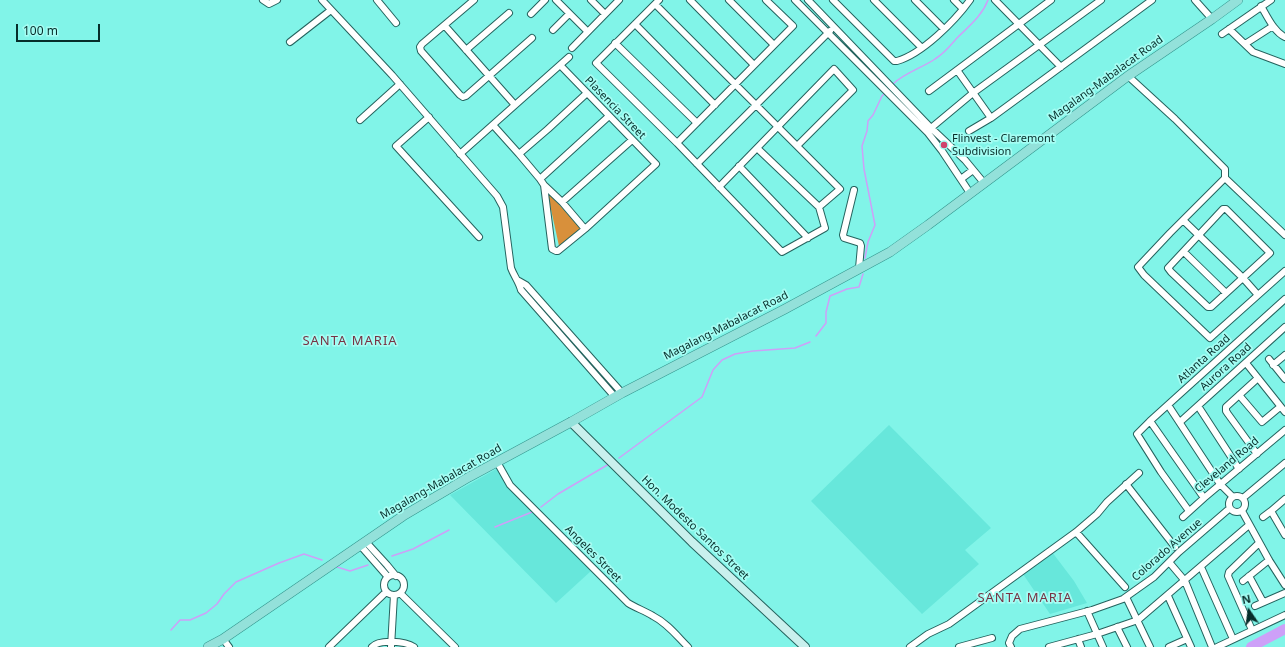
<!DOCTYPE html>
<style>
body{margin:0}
#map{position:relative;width:1285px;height:647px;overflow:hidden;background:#81f4e8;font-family:"Noto Sans",sans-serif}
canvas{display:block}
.north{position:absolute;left:1229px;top:591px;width:40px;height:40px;-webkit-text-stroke:3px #a5fdf3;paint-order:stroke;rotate:347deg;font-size:11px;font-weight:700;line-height:16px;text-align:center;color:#062d2a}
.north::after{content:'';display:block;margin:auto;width:14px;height:18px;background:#062d2a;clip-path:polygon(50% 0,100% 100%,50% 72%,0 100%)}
.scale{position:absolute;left:16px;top:24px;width:84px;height:18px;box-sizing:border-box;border:2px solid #062d2a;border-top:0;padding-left:5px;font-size:12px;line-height:14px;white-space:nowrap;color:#062d2a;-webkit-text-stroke:3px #a5fdf3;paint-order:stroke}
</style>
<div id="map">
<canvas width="1285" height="647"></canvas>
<div class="north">N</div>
<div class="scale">100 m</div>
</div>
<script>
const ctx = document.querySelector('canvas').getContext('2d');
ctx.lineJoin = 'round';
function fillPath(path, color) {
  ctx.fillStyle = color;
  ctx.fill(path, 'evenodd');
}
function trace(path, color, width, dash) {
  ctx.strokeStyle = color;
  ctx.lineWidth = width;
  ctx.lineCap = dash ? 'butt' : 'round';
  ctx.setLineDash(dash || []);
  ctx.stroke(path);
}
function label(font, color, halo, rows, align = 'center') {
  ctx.font = font + ' "Noto Sans",sans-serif';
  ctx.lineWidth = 3.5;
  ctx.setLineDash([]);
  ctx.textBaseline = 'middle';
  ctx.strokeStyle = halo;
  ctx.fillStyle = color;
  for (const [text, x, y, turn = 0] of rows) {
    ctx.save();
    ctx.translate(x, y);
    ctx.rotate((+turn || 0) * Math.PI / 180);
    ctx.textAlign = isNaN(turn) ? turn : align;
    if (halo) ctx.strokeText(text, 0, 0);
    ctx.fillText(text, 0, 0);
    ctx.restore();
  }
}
fillPath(new Path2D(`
 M889 425 991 528 965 550 979 564 922 614 811 501Z
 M498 468 509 488 591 571 556 603 450 495Z
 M1052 552 1074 581 1087 603 1050 614 1023 574Z`), '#67e7db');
fillPath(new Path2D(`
 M547 191 581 229 559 246Z`), '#d8903b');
trace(new Path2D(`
 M893 84C904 73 922 68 935 59 945 53 950 46 957 38 969 26 982 16 988 0
 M865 258 868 242 875 225 864 169 862 146 867 131 868 121 873 115 882 96 885 93
 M816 336 826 323V312L830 296 847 289 859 287 863 274
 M619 458 702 397 713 370 722 360 735 354 753 351 795 348 810 342
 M541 507 558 494 609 464
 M495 527 532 512
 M392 556 413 549 449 530
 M337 567 350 571 368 565
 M171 630 180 620H190L206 613 217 604 224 594 236 582 279 563 304 554 322 560`), '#cda0f8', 1.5);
trace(new Path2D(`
 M1251 647 1285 629`), '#cda0f8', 10);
const street = new Path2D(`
 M263 0 269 4 277 0
 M322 0 392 75 497 196 503 207 511 268C514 276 519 282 521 290L615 397
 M377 0 396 23
 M474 0 422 44 420 47 421 51 460 95 463 97 466 96 532 38
 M556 0 587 31
 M591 0 605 14
 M690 0 754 65
 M729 0 774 45
 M795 0 928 133 942 151 970 193
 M808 0 931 128 965 160 984 183
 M833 0 894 61H897C922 54 955 21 970 0
 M874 0 922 48
 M915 0 944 29
 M954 0 963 9
 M995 0 1061 67
 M1195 0 1212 19
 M655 4 840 189 819 207 825 228 782 252 677 143 596 63C617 42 638 21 659 0
 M1261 6C1267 16 1274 32 1285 37
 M531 14 545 0
 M635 24 715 105
 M445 26 515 105
 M1229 29 1253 52 1285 64
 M553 30 569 14
 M1222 34 1271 0
 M290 42 331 10
 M615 43 697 123
 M1245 44 1273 26
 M572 48 619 0
 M466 50 509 13
 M957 70 991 118
 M1128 76 1175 119 1225 169V178L1170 233 1138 267 1144 275 1210 338 1285 271
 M929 91 1051 0
 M429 117 396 146 479 237
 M360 120 400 84
 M493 125 519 154 540 179 544 185 562 202 585 229
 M969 131 991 118 1152 0
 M929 132 931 128 973 93 1101 0
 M677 143 793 26 766 0
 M757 148 819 207
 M460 154 569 57
 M519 154 548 129 587 93
 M697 164 830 31
 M739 166 808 238
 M1225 178 1285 235
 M540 179 609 116
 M961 179 973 170
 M544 185 552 249 556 251H558L585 229 656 164 560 65
 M719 187 834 69 853 90 797 146
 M854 190 843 235 844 238 860 243 861 246 859 268
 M562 202 632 140
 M1223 209H1226L1270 253 1211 307H1208L1171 272 1168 268Z
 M1183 220 1243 278 1258 295
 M1184 252 1226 293
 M519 281 526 285 622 393
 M1269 359 1285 379
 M1246 363 1285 412
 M1273 365 1285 355
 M1239 395 1262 422 1280 407
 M1168 405 1220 484 1233 497
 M1198 406 1239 469
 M1150 421 1204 498
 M1180 422 1285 327
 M1257 454 1228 414 1226 411V407L1258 378
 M497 462 510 485 628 603C636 608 645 611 653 616 667 623 677 636 688 647
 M1126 484 1175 547
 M1229 504a8 8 0 1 1 16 0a8 8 0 1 1-16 0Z
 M1243 498 1285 463
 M1285 499 1271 511 1285 535
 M1189 511 1161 472 1137 434 1150 421 1285 299
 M1242 511 1269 560 1285 585
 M1183 517 1204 498 1285 430
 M1263 517 1271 511
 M1076 532 1125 587
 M366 542 387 565 396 576
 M360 545 388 577
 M1169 562 1185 581 1212 647
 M1201 567 1233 639
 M384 585a10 10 0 1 1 20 0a10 10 0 1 1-20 0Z
 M1249 576 1263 602
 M1243 581 1269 560
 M400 593 455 647
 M1168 596 1191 647
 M1126 597 1150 647
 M1255 606 1285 593
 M1087 611 1103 647
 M1117 627 1127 647
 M1252 630 1228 576 1229 572 1259 543
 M223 639 229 647
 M1078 639 1081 647
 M329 647 386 592
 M372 647C379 639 405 641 414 647
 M391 647 394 595
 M910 647 928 634 949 624 1076 532 1097 514 1107 502 1139 473
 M959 647 992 638
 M1011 647 1009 643 1012 636 1020 629 1092 610 1123 599 1154 577 1179 552 1230 508
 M1049 647 1097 634 1138 620 1249 525
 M1169 647 1187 639
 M1217 647 1285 615`);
const secondary = new Path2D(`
 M571 422 692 542 805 647`);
const primary = new Path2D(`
 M208 647 223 639 403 516 469 477 571 422 622 393 785 309 890 252 928 225 1128 76 1212 19 1238 0`);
trace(street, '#25635e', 8);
trace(secondary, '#25635e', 10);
trace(primary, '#33958d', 10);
trace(street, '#fff', 6);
trace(secondary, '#c9f0ed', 8);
trace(primary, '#93e1da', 9);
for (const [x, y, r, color] of [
 [944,145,4,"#d0416b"]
]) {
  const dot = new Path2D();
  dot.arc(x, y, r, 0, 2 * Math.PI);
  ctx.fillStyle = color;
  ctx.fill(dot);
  trace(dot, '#a5fdf3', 1.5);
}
label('11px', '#062d2a', '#a5fdf3', [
 ["Magalang-Mabalacat Road",1106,79,-36],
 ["Plasencia Street",615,108,46],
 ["Magalang-Mabalacat Road",726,326,-27],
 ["Atlanta Road",1204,359,-42],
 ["Aurora Road",1226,367,-42],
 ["Cleveland Road",1227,465,-40],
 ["Magalang-Mabalacat Road",441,482,-30],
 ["Hon. Modesto Santos Street",695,528,44],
 ["Colorado Avenue",1167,550,-41],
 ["Angeles Street",593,554,45]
]);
label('11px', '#062d2a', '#a5fdf3', [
 ["Flinvest - Claremont",952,139],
 ["Subdivision",952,152]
], 'left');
ctx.letterSpacing = '1px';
label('13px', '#783243', '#a5fdf3', [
 ["SANTA MARIA",350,341],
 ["SANTA MARIA",1025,598]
]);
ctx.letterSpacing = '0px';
</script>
